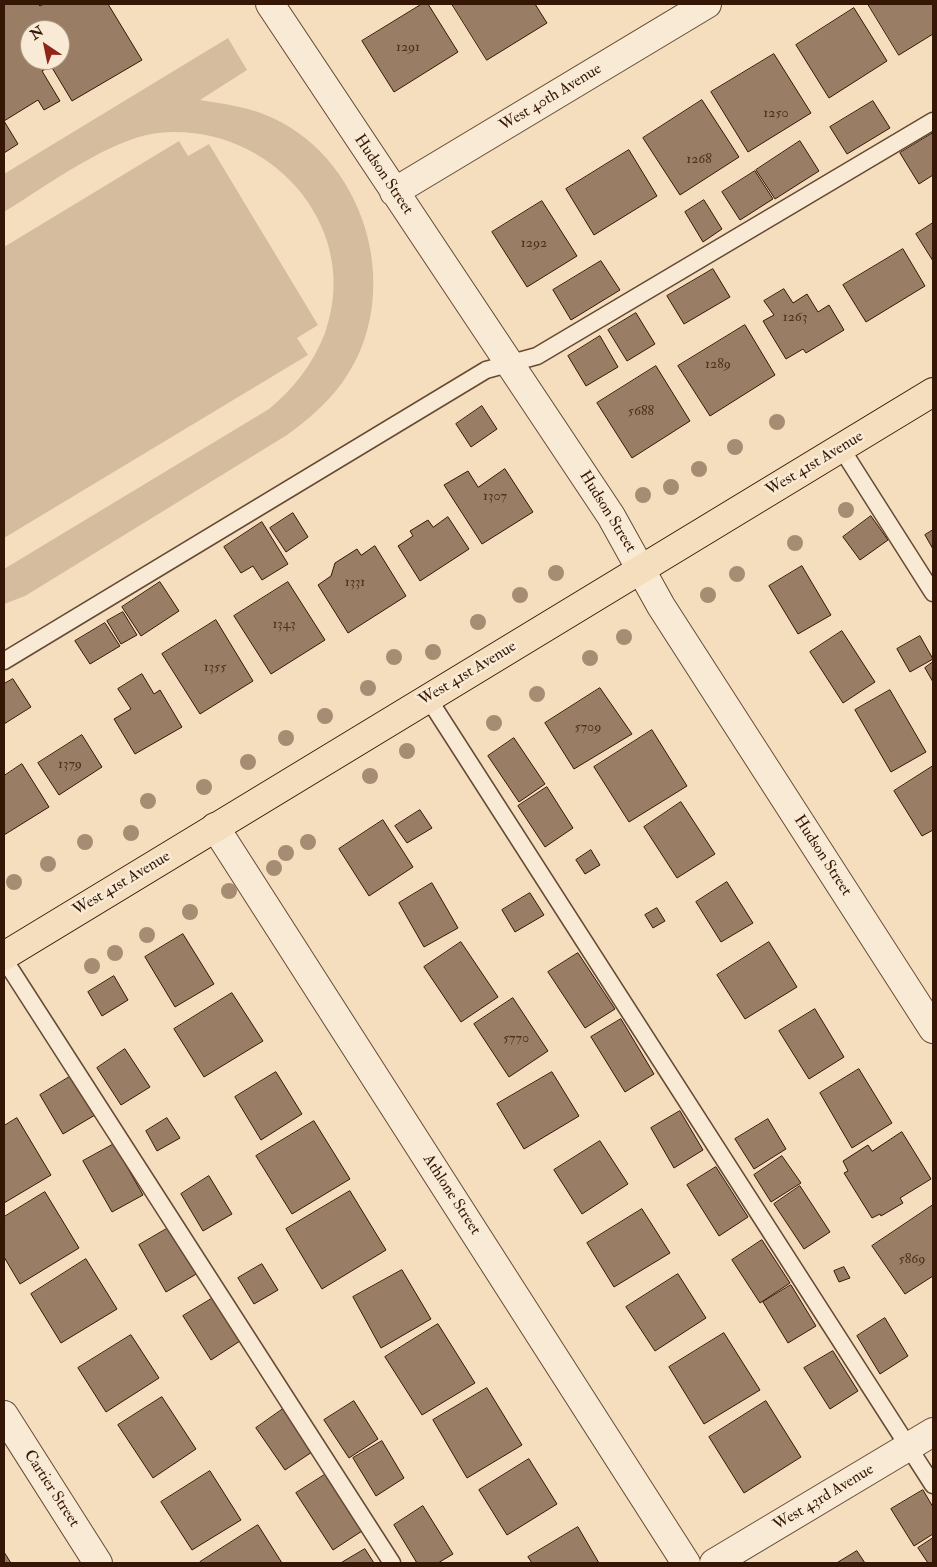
<!DOCTYPE html>
<style>
body{margin:0}
#map{position:relative;width:937px;height:1567px;overflow:hidden;background:#f5debd;font-family:"IM FELL Double Pica",serif}
canvas{display:block}
.frame{position:absolute;inset:0;border:5px solid #361706;pointer-events:none}
.north{position:absolute;left:20px;top:20px;width:50px;height:50px;box-sizing:border-box;background:#f8ead4;border:1px solid #aa9682;border-radius:50%;rotate:326deg;font-size:14px;font-weight:700;line-height:20px;text-align:center;color:#361706}
.north::after{content:'';display:block;margin:auto;width:18px;height:22px;background:#8f2418;clip-path:polygon(50% 0,100% 100%,50% 72%,0 100%)}
</style>
<div id="map">
<canvas width="937" height="1567"></canvas>
<div class="frame"></div>
<div class="north">N</div>
</div>
<script>
const ctx = document.querySelector('canvas').getContext('2d');
ctx.lineJoin = 'round';
function fillPath(path, color) {
  ctx.fillStyle = color;
  ctx.fill(path, 'evenodd');
}
function trace(path, color, width, dash) {
  ctx.strokeStyle = color;
  ctx.lineWidth = width;
  ctx.lineCap = dash ? 'butt' : 'round';
  ctx.setLineDash(dash || []);
  ctx.stroke(path);
}
function label(font, color, halo, rows, align = 'center') {
  ctx.font = font + ' "IM FELL Double Pica",serif';
  ctx.lineWidth = 5;
  ctx.setLineDash([]);
  ctx.textBaseline = 'middle';
  ctx.strokeStyle = halo;
  ctx.fillStyle = color;
  for (const [text, x, y, turn = 0] of rows) {
    ctx.save();
    ctx.translate(x, y);
    ctx.rotate((+turn || 0) * Math.PI / 180);
    ctx.textAlign = isNaN(turn) ? turn : align;
    if (halo) ctx.strokeText(text, 0, 0);
    ctx.fillText(text, 0, 0);
    ctx.restore();
  }
}
fillPath(new Path2D(`
 M228 38 247 70 200 100C225 104 249 107 273 118 369 163 405 297 342 383 326 404 308 420 287 435L25 596 4 604V569L269 409C294 388 313 364 325 333 364 225 267 121 158 133 111 138 45 187 4 212V174Z
 M179 141 188 156 209 144 318 325 297 338 308 355 4 538V247Z`), '#d5bc9e');
const building = new Path2D(`
 M4 4H38L40 6 44 4H108L142 60 72 101 51 66 42 71 60 101 44 110 38 100 4 121 18 144 4 153ZM30 30H60V60H30Z
 M422 4H428L458 52 394 92 362 41Z
 M452 4H535L547 23 487 60Z
 M868 4H933V34L899 55Z
 M854 8 887 61 829 98 796 45Z
 M774 54 811 113 748 152 711 92Z
 M702 100 739 157 680 195 643 138Z
 M873 101 890 128 847 154 830 127Z
 M933 133V175L919 184 900 153Z
 M800 141 819 171 775 199 756 170Z
 M629 150 657 196 594 235 566 189Z
 M755 171 773 199 740 220 722 192Z
 M704 200 722 229 703 242 685 212Z
 M542 201 577 256 527 287 492 232Z
 M933 223V261L916 234Z
 M903 249 925 286 866 322 843 285Z
 M601 261 620 290 571 320 553 290Z
 M713 269 730 297 684 324 667 296Z
 M784 289 793 303 807 294 818 312 829 305 844 330 806 353 803 349 786 359 763 321 774 315 764 301Z
 M636 313 655 344 627 361 608 330Z
 M745 325 775 375 710 416 678 366Z
 M600 336 618 367 586 386 568 356Z
 M656 366 690 421 632 458 597 403Z
 M482 406 497 429 471 447 456 424Z
 M505 469 533 512 482 544 444 485 468 471 478 487Z
 M293 513 308 537 286 552 270 528Z
 M871 516 888 540 860 560 843 537Z
 M448 517 469 549 420 581 398 546 413 536 410 531 428 520 433 527Z
 M262 522 288 564 262 580 253 566 241 573 224 547Z
 M933 530V549L925 535Z
 M375 546 406 596 348 633 318 585 331 576 335 563 357 549 361 555Z
 M802 566 831 615 798 634 769 586Z
 M160 582 179 611 141 636 122 607Z
 M288 582 325 640 271 674 234 616Z
 M123 612 137 635 121 644 107 621Z
 M216 620 253 681 200 714 162 654Z
 M105 623 120 646 90 664 75 641Z
 M842 631 875 682 843 703 810 652Z
 M920 636 933 659 910 672 897 649Z
 M933 662V682L925 668Z
 M142 674 154 694 160 690 182 727 135 754 114 719 131 709 118 689Z
 M13 679 31 707 4 724V684Z
 M600 688 632 734 574 769 545 723Z
 M890 690 926 752 891 772 855 710Z
 M652 730 687 786 629 822 594 767Z
 M82 735 102 767 59 795 38 763Z
 M514 738 545 784 519 802 488 756Z
 M22 764 49 807 4 835V776Z
 M933 766V830L922 836 894 791Z
 M547 787 573 828 545 847 518 806Z
 M681 802 715 854 677 878 644 827Z
 M420 810 432 828 407 843 395 826Z
 M383 820 413 867 369 896 339 849Z
 M591 850 600 865 585 874 576 860Z
 M727 882 753 923 721 942 696 902Z
 M432 883 458 928 424 947 399 903Z
 M530 893 544 915 515 932 502 910Z
 M657 908 665 921 653 928 645 915Z
 M183 934 214 984 175 1007 145 957Z
 M461 942 498 997 461 1022 424 967Z
 M769 942 797 987 745 1019 717 975Z
 M578 953 615 1009 585 1028 548 972Z
 M114 976 128 1000 102 1016 88 992Z
 M232 993 263 1041 204 1077 174 1029Z
 M513 998 548 1051 509 1077 474 1024Z
 M815 1009 844 1057 809 1079 779 1031Z
 M621 1019 654 1074 625 1092 591 1037Z
 M125 1049 150 1087 121 1105 97 1068Z
 M859 1069 892 1123 852 1148 820 1093Z
 M276 1072 302 1114 261 1140 235 1097Z
 M552 1072 579 1116 524 1149 497 1104Z
 M71 1076 95 1115 63 1134 40 1095Z
 M680 1111 703 1150 674 1168 651 1128Z
 M17 1118 51 1175 4 1203V1126Z
 M167 1118 180 1138 157 1151 146 1131Z
 M768 1119 786 1149 754 1169 735 1139Z
 M314 1121 350 1179 292 1214 256 1156Z
 M902 1132 931 1179 900 1198 903 1203 881 1216 880 1214 872 1218 844 1173 848 1171 843 1161 868 1145 872 1151Z
 M600 1141 628 1184 582 1214 554 1170Z
 M114 1144 143 1195 112 1212 83 1161Z
 M782 1156 801 1183 771 1202 754 1175Z
 M716 1167 748 1217 719 1236 687 1185Z
 M209 1176 232 1214 203 1231 181 1194Z
 M800 1186 830 1232 804 1249 774 1204Z
 M350 1191 386 1250 322 1289 286 1229Z
 M45 1192 79 1248 20 1284 4 1257V1217Z
 M933 1205V1276L905 1294 872 1246Z
 M642 1209 670 1253 614 1287 587 1243Z
 M170 1227 198 1273 166 1292 139 1245Z
 M762 1240 790 1283 760 1303 732 1260Z
 M86 1259 117 1309 61 1343 31 1294Z
 M262 1264 278 1290 254 1304 238 1278Z
 M844 1267 850 1278 839 1282 834 1271Z
 M402 1270 431 1319 381 1348 353 1297Z
 M678 1274 706 1318 655 1351 626 1307Z
 M791 1285 816 1326 788 1343 763 1302Z
 M213 1298 240 1341 211 1360 183 1316Z
 M885 1318 908 1356 880 1374 857 1336Z
 M438 1324 475 1383 422 1415 385 1357Z
 M724 1333 760 1390 704 1424 669 1367Z
 M131 1335 159 1378 106 1412 78 1368Z
 M833 1351 858 1391 830 1409 804 1368Z
 M487 1388 522 1445 467 1478 433 1420Z
 M162 1397 196 1449 153 1478 118 1425Z
 M354 1401 378 1439 349 1458 324 1420Z
 M766 1401 801 1457 744 1493 709 1437Z
 M283 1409 312 1452 285 1470 256 1428Z
 M382 1441 404 1478 376 1496 353 1458Z
 M529 1459 557 1504 507 1535 479 1490Z
 M210 1471 241 1520 192 1550 161 1502Z
 M326 1474 362 1531 333 1550 296 1493Z
 M923 1490 933 1507V1534L914 1546 891 1509Z
 M423 1506 453 1554 438 1563H417L394 1525Z
 M258 1525 282 1563H200V1562Z
 M578 1527 599 1563H532L528 1557Z
 M933 1538V1563H928L918 1548Z
 M365 1549 374 1563H341Z
 M857 1551 865 1563H837Z
 M4 1552 11 1563H4Z`);
fillPath(building, '#997e65');
trace(building, '#361706', 1);
const lane = new Path2D(`
 M841 448 933 593
 M4 661 486 370 537 356 933 121
 M428 698 933 1485
 M4 959 392 1563`);
const street = new Path2D(`
 M270 4 611 516 661 606 933 1029
 M394 192 707 4
 M215 827 686 1563
 M4 1415 98 1563
 M714 1563 933 1432`);
const primary = new Path2D(`
 M4 956 933 392`);
trace(lane, '#664934', 19);
trace(street, '#664934', 30);
trace(primary, '#361706', 30);
trace(lane, '#f8ead4', 16);
trace(street, '#f8ead4', 28);
trace(primary, '#f5debd', 28);
ctx.fillStyle = '#a68c72';
for (const [x, y] of [
 [777,422],
 [735,447],
 [699,469],
 [671,487],
 [643,495],
 [846,510],
 [795,543],
 [556,573],
 [737,574],
 [520,595],
 [708,595],
 [478,622],
 [624,637],
 [433,652],
 [394,657],
 [590,658],
 [368,688],
 [537,694],
 [325,716],
 [494,723],
 [286,738],
 [407,751],
 [248,762],
 [370,776],
 [204,787],
 [148,801],
 [131,833],
 [85,842],
 [308,842],
 [286,853],
 [48,864],
 [274,868],
 [14,882],
 [229,891],
 [190,912],
 [147,935],
 [115,953],
 [92,966]
]) {
  ctx.beginPath();
  ctx.arc(x, y, 8, 0, 2 * Math.PI);
  ctx.fill();
}
label('14px', '#4f311e', null, [
 ["1291",408,48],
 ["1250",776,114],
 ["1268",699,160],
 ["1292",534,244],
 ["1263",795,318],
 ["1289",718,365],
 ["5688",641,412],
 ["1307",495,497],
 ["1331",355,583],
 ["1343",284,625],
 ["1355",215,668],
 ["5709",588,728],
 ["1379",70,765],
 ["5770",516,1039],
 ["5869",912,1260]
]);
label('16px', '#361706', '#f8ead4', [
 ["West 40th Avenue",551,98,-31],
 ["Hudson Street",383,175,56],
 ["West 41st Avenue",815,464,-31],
 ["Hudson Street",607,512,58],
 ["West 41st Avenue",468,674,-31],
 ["Hudson Street",822,856,57],
 ["West 41st Avenue",122,884,-31],
 ["Athlone Street",451,1195,57],
 ["Cartier Street",51,1489,57],
 ["West 43rd Avenue",824,1498,-31]
]);
</script>
